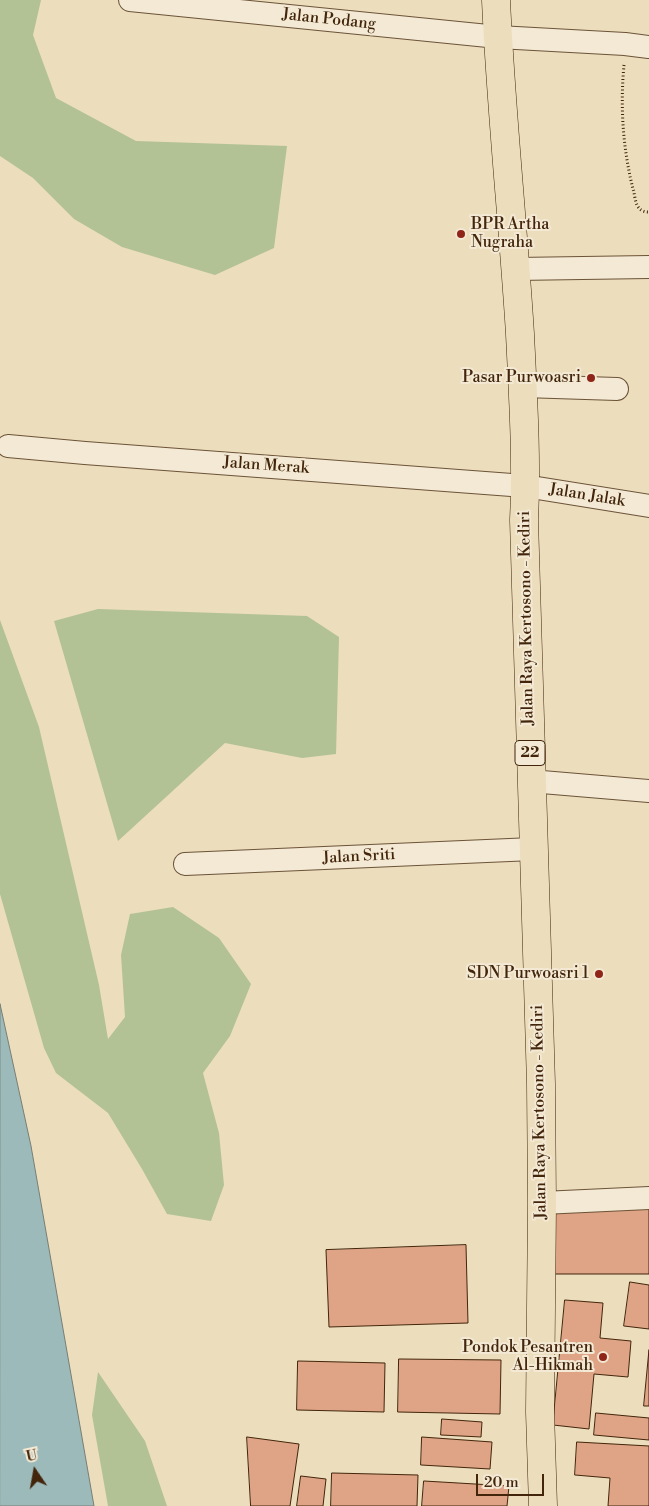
<!DOCTYPE html>
<style>
body{margin:0}
#map{position:relative;width:649px;height:1506px;overflow:hidden;background:#ecddbd;font-family:"Libre Bodoni",serif}
canvas{display:block}
.north{position:absolute;left:10px;top:1446px;width:50px;height:50px;-webkit-text-stroke:4px #f3e9d4;paint-order:stroke;rotate:348deg;font-size:14px;font-weight:700;line-height:20px;text-align:center;color:#42250b}
.north::after{content:'';display:block;margin:auto;width:18px;height:22px;background:#42250b;clip-path:polygon(50% 0,100% 100%,50% 72%,0 100%)}
.scale{position:absolute;left:476px;top:1474px;width:68px;height:22px;box-sizing:border-box;border:2px solid #42250b;border-top:0;padding-left:6px;font-size:15px;line-height:18px;white-space:nowrap;color:#42250b;-webkit-text-stroke:4px #f3e9d4;paint-order:stroke}
</style>
<div id="map">
<canvas width="649" height="1506"></canvas>
<div class="north">U</div>
<div class="scale">20 m</div>
</div>
<script>
const ctx = document.querySelector('canvas').getContext('2d');
ctx.lineJoin = 'round';
function fillPath(path, color) {
  ctx.fillStyle = color;
  ctx.fill(path, 'evenodd');
}
function trace(path, color, width, dash) {
  ctx.strokeStyle = color;
  ctx.lineWidth = width;
  ctx.lineCap = dash ? 'butt' : 'round';
  ctx.setLineDash(dash || []);
  ctx.stroke(path);
}
function label(font, color, halo, rows, align = 'center') {
  ctx.font = font + ' "Libre Bodoni",serif';
  ctx.lineWidth = 4;
  ctx.setLineDash([]);
  ctx.textBaseline = 'middle';
  ctx.strokeStyle = halo;
  ctx.fillStyle = color;
  for (const [text, x, y, turn = 0] of rows) {
    ctx.save();
    ctx.translate(x, y);
    ctx.rotate((+turn || 0) * Math.PI / 180);
    ctx.textAlign = isNaN(turn) ? turn : align;
    if (halo) ctx.strokeText(text, 0, 0);
    ctx.fillText(text, 0, 0);
    ctx.restore();
  }
}
fillPath(new Path2D(`
 M0 0H41L33 35 56 98 136 141 287 146 274 248 215 275 122 247 74 219 33 178 0 156Z
 M98 609 307 616 339 637 336 754 302 758 225 743 118 841 54 621Z
 M0 620 39 727 99 985 108 1039 125 1017 121 955 130 914 173 907 219 938 251 984 230 1036 203 1073 219 1133 224 1185 211 1221 167 1214 142 1169 108 1113 56 1073 44 1048 0 894Z
 M98 1372 145 1441 167 1506H108L92 1415Z`), '#b2c295');
const water = new Path2D(`
 M0 1004 31 1146 94 1506H0Z`);
fillPath(water, '#9cbaba');
trace(water, '#787e74', 1);
const building = new Path2D(`
 M554 1205H649V1274H554Z
 M466 1245 468 1323 329 1327 326 1250Z
 M630 1282 649 1285V1329L624 1326Z
 M565 1300 603 1303 600 1338 631 1341 628 1377 594 1374 589 1429 553 1425Z
 M649 1350V1406H644Z
 M399 1359 501 1360 500 1414 398 1412Z
 M298 1361 385 1363 384 1412 297 1410Z
 M596 1413 649 1418V1440L594 1435Z
 M442 1419 482 1422 481 1437 441 1435Z
 M247 1437 299 1444 290 1506H251Z
 M422 1437 492 1442 490 1469 421 1465Z
 M577 1442 649 1446V1506H608L610 1478 575 1475Z
 M332 1473 418 1475 417 1506H331Z
 M301 1476 326 1479 323 1506H297Z
 M424 1481 509 1486 507 1506H422Z`);
fillPath(building, '#dea485');
trace(building, '#42250b', 1);
const street = new Path2D(`
 M130 0 498 37 625 44 649 47
 M516 269 649 267
 M523 386 617 389
 M8 446 85 453 525 486 649 506
 M530 781 649 791
 M185 864 533 849
 M542 1203 649 1198`);
const highway = new Path2D(`
 M496 0C501 111 513 222 520 334 523 396 527 458 524 520L541 1084 542 1203 540 1412 543 1506`);
trace(street, '#6c5338', 24);
trace(highway, '#42250b', 29);
trace(new Path2D(`
 M624 65C620 107 623 149 633 189 635 195 635 204 639 208 641 211 645 212 649 212`), '#42250b', 3, [1, 2.5]);
trace(street, '#f3e9d4', 22);
trace(highway, '#ecddbd', 28);
for (const [x, y, r, color] of [
 [461,234,5,"#8f2418"],
 [591,378,5,"#8f2418"],
 [599,974,5,"#8f2418"],
 [603,1357,5,"#8f2418"]
]) {
  const dot = new Path2D();
  dot.arc(x, y, r, 0, 2 * Math.PI);
  ctx.fillStyle = color;
  ctx.fill(dot);
  trace(dot, '#f3e9d4', 2);
}
for (const [x, y, w] of [
 [530,753,30]
]) {
  const box = new Path2D();
  box.roundRect(x - w / 2, y - 12.5, w, 25, 4);
  ctx.fillStyle = '#f3e9d4';
  ctx.fill(box);
  trace(box, '#42250b', 1);
}
label('bold 15px', '#42250b', null, [
 ["22",530,753]
]);
label('16px', '#42250b', '#f3e9d4', [
 ["Jalan Podang",329,20,6],
 ["Jalan Merak",266,466,4],
 ["Jalan Jalak",587,496,9],
 ["Jalan Raya Kertosono - Kediri",527,618,-91],
 ["Jalan Sriti",359,857,-3],
 ["Jalan Raya Kertosono - Kediri",540,1112,-91]
]);
label('16px', '#42250b', '#f3e9d4', [
 ["BPR Artha",471,225,"left"],
 ["Nugraha",471,243,"left"],
 ["Pasar Purwoasri",581,378],
 ["SDN Purwoasri 1",589,974],
 ["Pondok Pesantren",593,1348],
 ["Al-Hikmah",593,1366]
], 'right');
</script>
